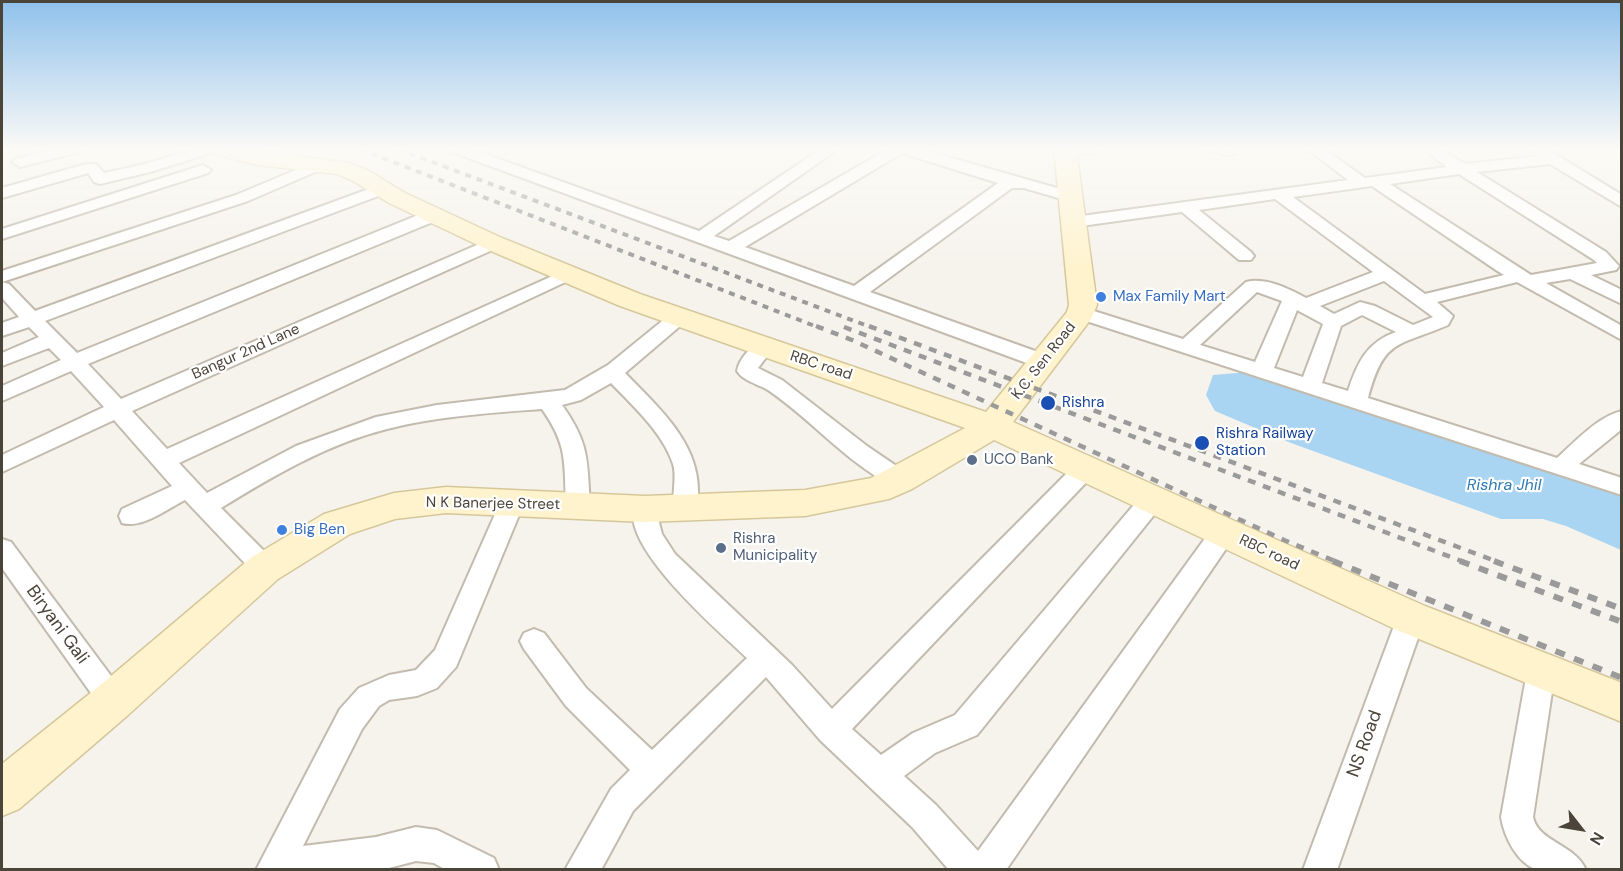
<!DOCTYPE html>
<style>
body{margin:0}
#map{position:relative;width:1623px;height:871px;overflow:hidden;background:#f6f3ec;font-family:"DM Sans",sans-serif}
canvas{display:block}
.frame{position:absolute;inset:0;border:3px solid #4b4439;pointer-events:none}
.north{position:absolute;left:1551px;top:799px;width:60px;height:60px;-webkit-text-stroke:4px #fff;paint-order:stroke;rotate:121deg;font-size:16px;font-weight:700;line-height:24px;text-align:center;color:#4b4439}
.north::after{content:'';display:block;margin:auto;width:21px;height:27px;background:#4b4439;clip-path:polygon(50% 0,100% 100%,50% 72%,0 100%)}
</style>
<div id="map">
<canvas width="1623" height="871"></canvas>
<div class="frame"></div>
<div class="north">N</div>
</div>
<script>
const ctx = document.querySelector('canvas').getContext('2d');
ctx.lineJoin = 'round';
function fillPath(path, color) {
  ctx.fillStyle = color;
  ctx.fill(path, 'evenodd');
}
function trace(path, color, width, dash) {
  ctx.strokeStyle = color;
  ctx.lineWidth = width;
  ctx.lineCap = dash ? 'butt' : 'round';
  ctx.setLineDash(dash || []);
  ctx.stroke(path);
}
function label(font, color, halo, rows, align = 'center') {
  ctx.font = font + ' "DM Sans",sans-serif';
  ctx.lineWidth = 4.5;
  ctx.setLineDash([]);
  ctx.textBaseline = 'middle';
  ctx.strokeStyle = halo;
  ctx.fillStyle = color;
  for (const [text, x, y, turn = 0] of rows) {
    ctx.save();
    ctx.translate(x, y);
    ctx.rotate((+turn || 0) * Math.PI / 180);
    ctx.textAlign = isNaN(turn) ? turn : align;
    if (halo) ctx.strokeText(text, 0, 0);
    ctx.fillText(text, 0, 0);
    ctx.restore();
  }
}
fillPath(new Path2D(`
 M1262 371 1621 491V550L1566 526 1543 519H1501L1291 443 1215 411 1206 395 1213 375Z`), '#a9d4f2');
const lane = new Path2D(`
 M1103 149 1094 154 1066 155 1062 153 1066 151Z
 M1203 149H1217L1233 154 1229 156Z`);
const street = new Path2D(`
 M56 149H81L79 152 20 167 12 162 15 159Z
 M194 149H216L214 152 150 172 100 184 94 182 88 173 2 198V188L86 164H96L104 173 141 165Z
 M450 149H471L699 231 821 149H838L714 236 729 241 888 149H920L1078 194 1080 197 1072 202 1024 188H1012L870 292 1049 356 1052 361 1049 366 1042 367 1035 366 452 152ZM902 153 998 183 854 286 745 247Z
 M1307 149H1324L1365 178 1447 167 1423 149H1440L1465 164 1538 156 1533 151 1534 149H1547L1622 195V207L1550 164 1477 172 1606 252 1619 266 1616 270 1591 275 1622 290V304L1570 279 1546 283 1622 326V340L1517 282 1437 302 1453 316 1448 325C1397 347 1384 338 1368 398L1557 458C1576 441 1597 417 1622 411V429L1579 464 1622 478V495L1074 317 1071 313 1074 309 1081 307 1183 339 1246 282C1266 277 1289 289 1306 298L1373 272 1275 199 1199 210 1251 252 1254 256 1251 260H1239L1182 212 1074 227 1066 222 1074 217 1348 180ZM1459 174 1594 260 1597 263 1531 275 1390 184ZM1372 186 1496 270 1504 275 1425 294 1293 197ZM1384 281 1433 317 1413 325 1375 306 1360 302 1334 314 1320 306ZM1257 292 1282 301 1255 362 1200 345ZM1297 310 1323 324 1303 377 1274 368ZM1362 315 1396 332C1367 342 1357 363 1348 391L1322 383 1341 326Z
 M317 161 322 163 325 166 322 169 248 201 2 282 9 284 35 311 377 186H389L391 189 389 192 45 321 77 353 428 211H440L442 215 440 219 88 364 121 399 493 238 499 239 502 243 499 247 132 411 167 449 568 269 574 270 577 274 574 278 179 463 207 493 296 446 376 417 437 405 565 390 608 365 672 313H686L689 317 686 321 625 373C657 406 699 442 698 492 698 500 699 507 695 514L686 517 677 514C669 500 678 480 673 464 663 433 633 406 611 383L581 400 562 405C590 444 587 461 590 506L587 512 578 515 569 512 566 506C564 462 568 446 542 409 490 413 437 416 387 429 327 444 273 476 221 508L274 561 278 568 274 575 265 578 256 575 185 500C167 509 142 529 122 523L119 516 122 509 172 486 114 420 2 472V455L104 407 71 371 2 401V386L61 360 49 348 2 366V353L39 337 29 327 2 336V323L19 317 2 298V271L236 195Z
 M203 165 211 170 208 173 2 239V229Z
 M764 341 771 343 774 347 758 368 782 380 867 446 908 474 912 480 908 486C902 488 897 489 891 485 845 461 811 419 768 390 758 384 743 381 737 371 739 359 752 344 764 341Z
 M1087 459 1095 461 1099 467 1095 473 852 729 881 755 913 733 955 715 1144 493 1153 490 1162 493 1165 499 1162 505 977 735 935 753 904 776 936 805 978 851 1214 526 1223 523 1232 526 1236 533 1232 540 1006 870H949L912 827 820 740 766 677 633 811 601 870H565L611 789 630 770 566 706 524 649 520 641 524 633 534 629 544 633 586 688 652 750 747 658C720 632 614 542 636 503L645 500 654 503 662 534 675 554 792 665 832 709 1079 461Z
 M512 494 521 497 524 503 456 667 437 688 417 696 389 700 379 706 362 729 303 846 376 837 416 827 437 830 494 858 499 870H446L434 863 416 861 381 870H256L340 709 359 688 389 675 416 670 435 650 500 503 503 497Z
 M2 539 11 542 123 692 128 701 123 710 113 714 103 710 2 568Z
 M1411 607 1421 610 1425 618 1337 870H1303L1397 618 1401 610Z
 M1541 659 1551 663 1555 672 1533 817C1538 842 1575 844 1586 870 1571 870 1552 871 1538 870 1517 864 1504 836 1501 817L1527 672 1531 663Z`);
const secondary = new Path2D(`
 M210 149H248L349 163 369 171 405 193 502 238 640 294 986 412 1067 312 1069 305 1054 149H1076L1097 305 1091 319 1013 422 1425 606 1622 683V722L1397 630 994 440 912 489 889 499 805 516 645 522 446 513 395 519 350 534 278 579 128 715 19 809 2 816V764L98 687 252 557 324 514 394 493 446 487 645 496 805 490 871 478 965 428 620 306 484 248 389 203 353 181 337 174 258 165 213 154Z`);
trace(lane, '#c2bbae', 3);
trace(street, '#c2bbae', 4);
trace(secondary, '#d6c79b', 3);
fillPath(lane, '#fff');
fillPath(street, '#fff');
fillPath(secondary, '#fff3cd');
trace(new Path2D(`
 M360 149 820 328
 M398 149 873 328`), '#9a9a9a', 4, [6, 6]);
trace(new Path2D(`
 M816 326 852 340 1284 540 1337 562
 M869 326 1498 562
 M844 327 1464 562`), '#9a9a9a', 4.5, [8, 8]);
trace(new Path2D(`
 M1333 561 1622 678
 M1460 561 1622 622
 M1494 561 1622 609`), '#9a9a9a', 6, [10, 10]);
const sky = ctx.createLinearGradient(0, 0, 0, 271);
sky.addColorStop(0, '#8fc1ec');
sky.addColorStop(0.55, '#fbfaf6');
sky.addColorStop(1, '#fbfaf600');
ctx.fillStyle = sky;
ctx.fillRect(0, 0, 1623, 271);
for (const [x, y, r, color] of [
 [1101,297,6,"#3f7fe0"],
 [1048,403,8,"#1a4fb4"],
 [1202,443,8,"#1a4fb4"],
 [972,460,6,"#5c6f8a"],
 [282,530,6,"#3f7fe0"],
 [721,548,6,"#5c6f8a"]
]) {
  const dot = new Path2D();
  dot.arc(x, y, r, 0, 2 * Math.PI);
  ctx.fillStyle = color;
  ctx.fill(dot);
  trace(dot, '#fff', 2);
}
label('15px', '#366cbe', '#fff', [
 ["Max Family Mart",1113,297],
 ["Big Ben",294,530]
], 'left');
label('15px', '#4b4439', '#fff', [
 ["Bangur 2nd Lane",246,352,-24],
 ["K.C. Sen Road",1044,361,-52],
 ["RBC road",821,366,18],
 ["N K Banerjee Street",493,504,1],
 ["RBC road",1269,553,25]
]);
label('15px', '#164399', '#fff', [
 ["Rishra",1062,403],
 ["Rishra Railway",1216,434],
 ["Station",1216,451]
], 'left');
label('15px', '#4e5e75', '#fff', [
 ["UCO Bank",984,460],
 ["Rishra",733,539],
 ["Municipality",733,556]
], 'left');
label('italic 16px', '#2e7ab2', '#fff', [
 ["Rishra Jhil",1504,486]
]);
label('18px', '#4b4439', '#fff', [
 ["Biryani Gali",57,625,54],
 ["NS Road",1365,744,-70]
]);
</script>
